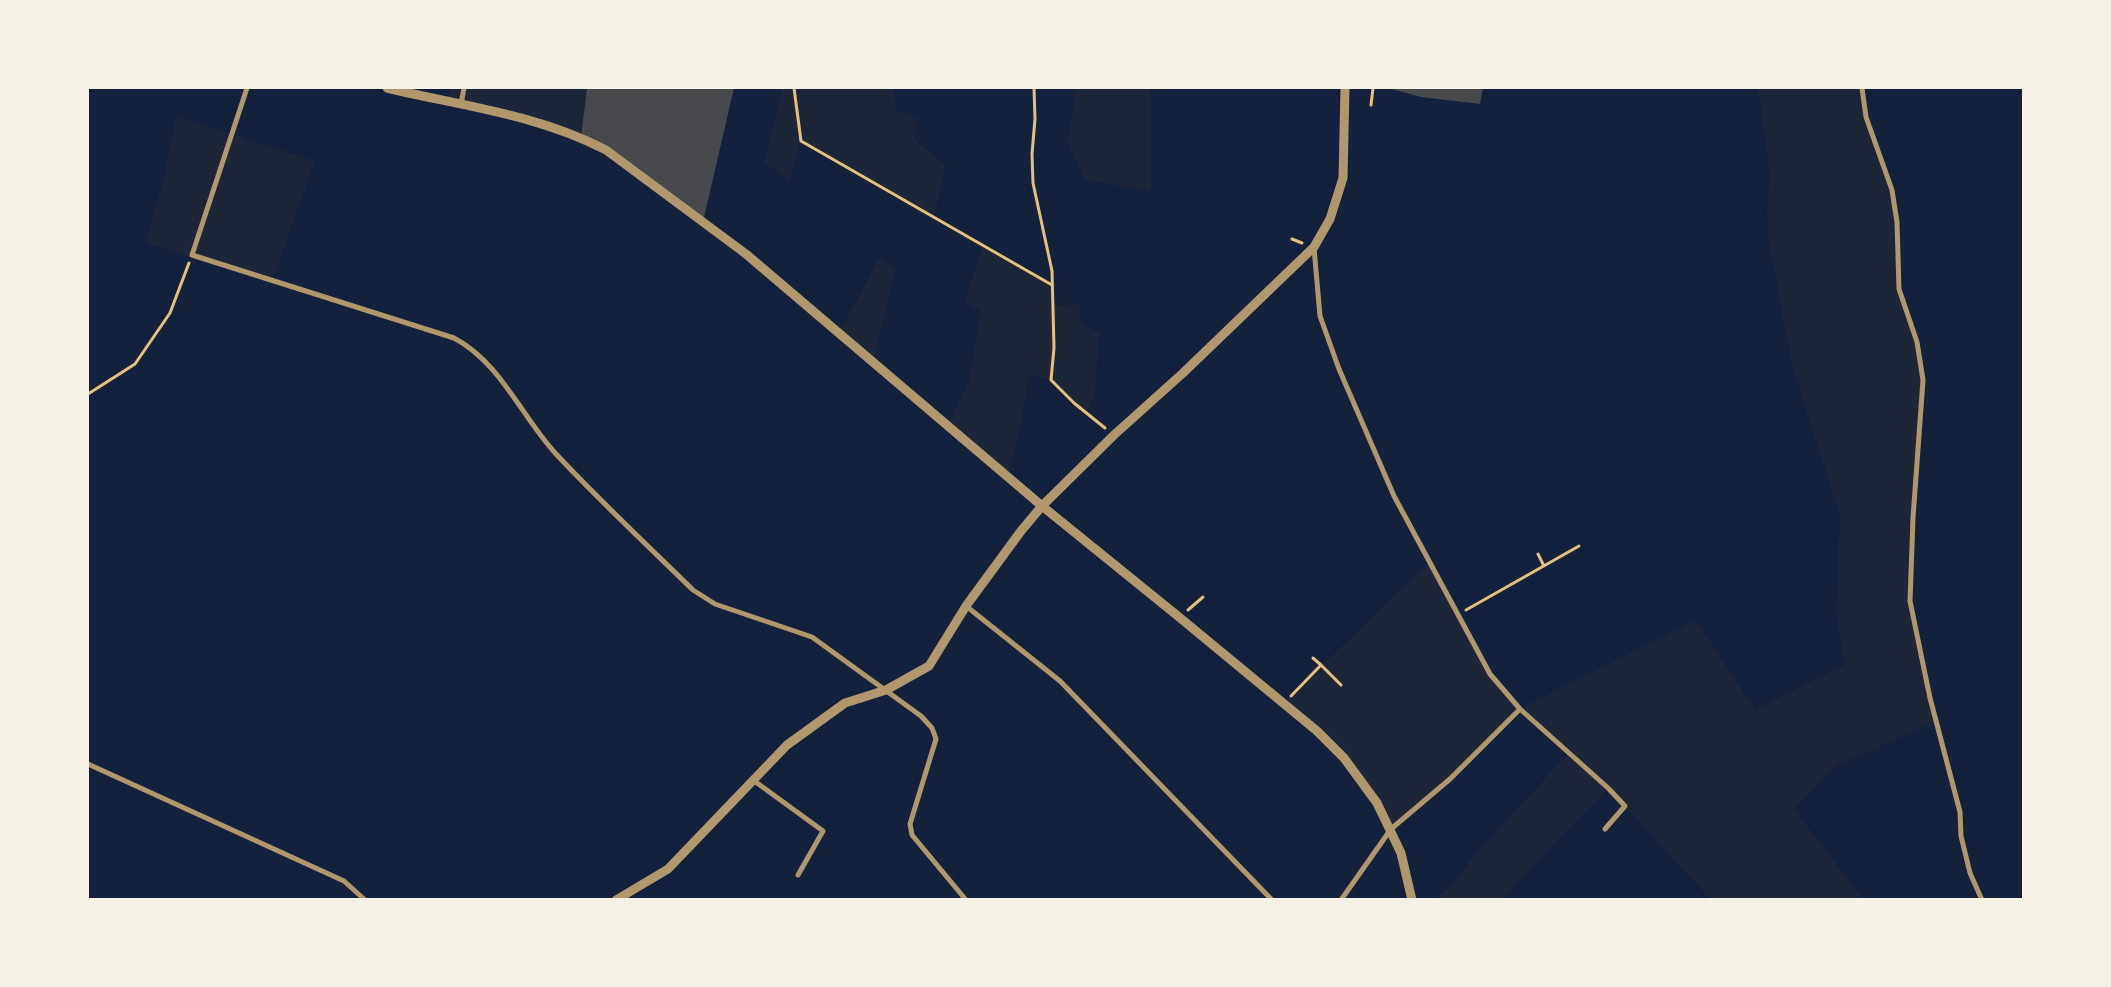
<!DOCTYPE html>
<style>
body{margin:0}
#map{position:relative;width:2111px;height:987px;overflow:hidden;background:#14213d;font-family:"Work Sans",sans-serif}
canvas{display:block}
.frame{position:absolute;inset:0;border:89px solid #f6f1e7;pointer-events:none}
</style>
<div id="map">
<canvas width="2111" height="987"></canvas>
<div class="frame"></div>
</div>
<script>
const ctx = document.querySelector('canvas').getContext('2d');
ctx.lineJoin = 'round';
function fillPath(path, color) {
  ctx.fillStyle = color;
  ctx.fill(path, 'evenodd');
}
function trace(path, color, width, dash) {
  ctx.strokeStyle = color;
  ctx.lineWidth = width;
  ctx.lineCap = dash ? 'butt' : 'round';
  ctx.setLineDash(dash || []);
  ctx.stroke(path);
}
fillPath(new Path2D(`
 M450 88H587L581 137 447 102Z
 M782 88H894L896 111 917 119 916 141 946 165 934 217 801 142 790 180 764 163Z
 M1077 88H1151V191L1085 180 1067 143Z
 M1758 88H1862L1866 117 1893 198 1899 289 1917 342 1923 380 1910 601 1935 720 1871 751 1835 766 1794 809 1863 899H1710L1608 788 1502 899H1435L1453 884 1475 854 1568 754 1520 709 1450 779 1391 829 1359 779 1283 703 1429 562 1490 674 1520 709 1696 620 1755 710 1844 665 1836 610 1840 515 1792 366 1768 237 1767 211 1770 176Z
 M176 116 315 161 272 281 145 243 163 182Z
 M983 245 1052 285 1053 306 1080 304 1081 323 1099 333 1095 391 1087 413 1051 380 1029 374C1024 408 1019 443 1007 476L948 426 969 380 981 311 964 302Z
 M879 259 896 268 873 362 839 333Z`), '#1d2539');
fillPath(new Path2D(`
 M587 88H734L703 222 581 137Z
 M1388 88H1483L1480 104 1421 97Z`), '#48494c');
trace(new Path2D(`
 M794 88 801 141 1052 285
 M1034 88 1035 119 1032 154 1033 183 1052 271 1054 348 1051 380 1074 403 1105 428
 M1371 105 1373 88
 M1292 239 1302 243
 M88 394 135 364 170 313 189 263
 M1538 554 1544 566
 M1188 610 1203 597
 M1466 610 1579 546
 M1321 665 1341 685
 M1291 696 1321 665 1313 658`), '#e5c07b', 3);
trace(new Path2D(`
 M247 88 192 255 454 338C501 363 521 416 556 454 600 501 647 545 693 590L715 604 812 637 921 716 932 728 936 739 910 824 912 835 966 900
 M1862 88 1866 117 1892 190 1897 222 1899 289 1917 342 1923 380 1913 518 1910 601 1930 698 1960 812 1961 836 1970 873 1982 900
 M461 104 464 88
 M1314 248 1320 316 1339 369 1394 496 1490 674 1520 709 1450 779 1391 829 1341 900
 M966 606 1060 681 1272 900
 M1520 709 1608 788 1625 806 1605 829
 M88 764 344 881 365 900
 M753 780 823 831 798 875`), '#b1986c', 5);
trace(new Path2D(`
 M387 88C462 106 536 114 606 150L746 254 1042 506 1179 617 1317 731 1344 758 1377 803 1401 853 1412 900
 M616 900 668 869 787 745 845 703 886 690 929 666 966 606 1021 531 1042 506 1114 435 1183 373 1314 247 1330 219 1343 178 1345 88`), '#b1986c', 9);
</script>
